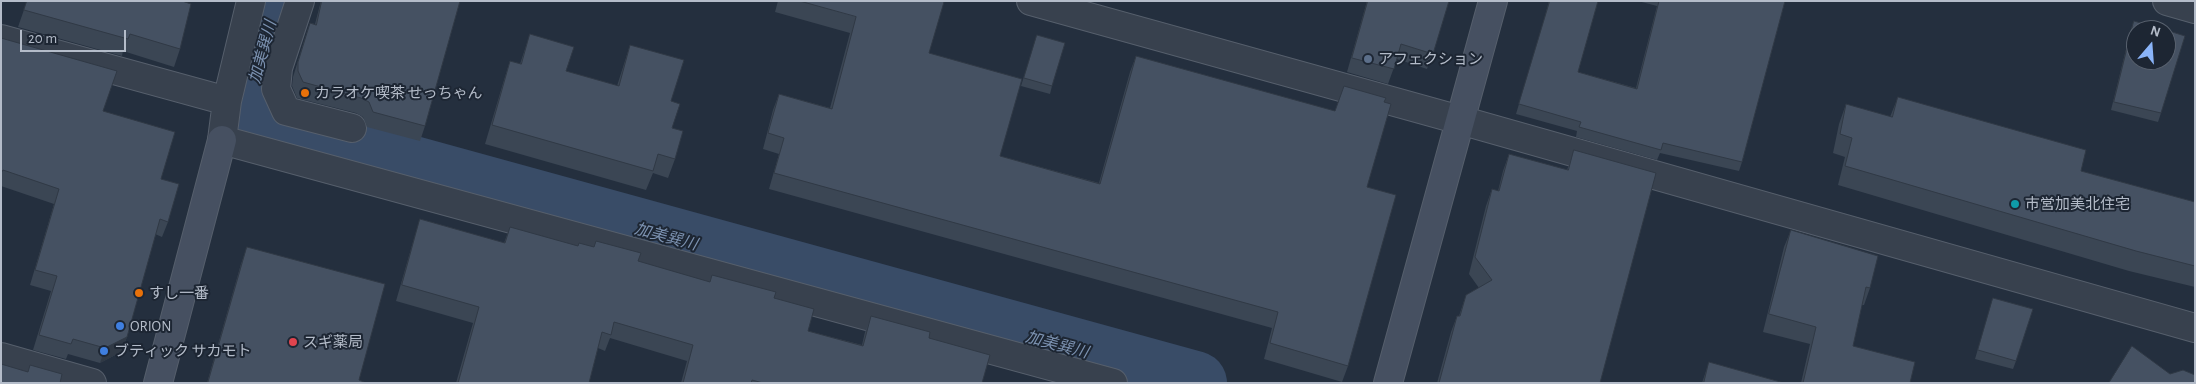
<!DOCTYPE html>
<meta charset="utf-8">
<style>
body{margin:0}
#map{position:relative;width:2196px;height:384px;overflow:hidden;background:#242f3e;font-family:"Alegreya Sans",sans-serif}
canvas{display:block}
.frame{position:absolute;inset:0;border:2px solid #b4bcc9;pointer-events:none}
.north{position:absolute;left:2126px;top:20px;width:50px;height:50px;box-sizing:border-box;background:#1d2633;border:1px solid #59626f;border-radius:50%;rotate:18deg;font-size:14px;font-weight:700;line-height:20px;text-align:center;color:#b4bcc9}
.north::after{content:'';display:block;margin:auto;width:18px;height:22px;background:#8ab4f8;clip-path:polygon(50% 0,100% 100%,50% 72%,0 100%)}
.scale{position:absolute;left:20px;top:30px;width:106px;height:22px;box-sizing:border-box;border:2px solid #b4bcc9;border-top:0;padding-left:6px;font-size:15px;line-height:18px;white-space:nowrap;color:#b4bcc9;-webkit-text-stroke:4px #1d2633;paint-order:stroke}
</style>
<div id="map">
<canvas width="2196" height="384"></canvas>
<div class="frame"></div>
<div class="north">N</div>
<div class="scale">20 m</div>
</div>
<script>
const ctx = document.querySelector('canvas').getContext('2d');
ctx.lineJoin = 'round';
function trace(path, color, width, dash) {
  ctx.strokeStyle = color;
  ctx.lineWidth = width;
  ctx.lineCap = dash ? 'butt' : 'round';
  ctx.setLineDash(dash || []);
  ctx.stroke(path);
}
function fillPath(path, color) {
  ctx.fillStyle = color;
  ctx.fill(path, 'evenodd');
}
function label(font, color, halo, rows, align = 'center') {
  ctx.font = font + ' "Alegreya Sans","Noto Sans JP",sans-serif';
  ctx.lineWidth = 4;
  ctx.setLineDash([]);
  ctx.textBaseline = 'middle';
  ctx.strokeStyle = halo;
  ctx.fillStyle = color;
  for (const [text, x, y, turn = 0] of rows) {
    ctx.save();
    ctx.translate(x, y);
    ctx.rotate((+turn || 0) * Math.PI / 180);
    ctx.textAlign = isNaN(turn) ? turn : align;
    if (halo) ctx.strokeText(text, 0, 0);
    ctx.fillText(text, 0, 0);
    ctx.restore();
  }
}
trace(new Path2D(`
 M277 1 251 97 268 128 1195 383`), '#394c67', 64);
const street = new Path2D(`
 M251 1 227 101 222 140 1113 383
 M300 1 278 68 276 89 286 111 352 128
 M1031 1 1460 120 2195 328
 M2167 1 2195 9
 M1 39 227 101
 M1 357 92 383`);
const secondary = new Path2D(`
 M158 383 222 140
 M1388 383 1493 1`);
trace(street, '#565f6c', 30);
trace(secondary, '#565f6c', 30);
trace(street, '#38414e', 28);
trace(secondary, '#465061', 28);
fillPath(new Path2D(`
 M27 1H182L180 49 174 67 123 51 122 56 18 27Z
 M321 1H460L425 126 420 141 367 127 363 117 356 113 297 98 292 86 293 77 305 38 310 23 315 24Z
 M778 1H941L929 53 1000 156 1099 183 1130 72 1136 56 1367 187 1348 366 1342 382 1264 359 1272 328 769 189 779 154 763 149 773 110 779 94 830 108 850 33 775 12Z
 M1367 1H1449L1427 69 1397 59 1388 84 1347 72Z
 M1549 1H1598L1578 72 1636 88 1657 6 1638 1H1785L1742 162 1739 171 1660 153 1657 160 1576 137 1577 131 1516 114 1545 16Z
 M2134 21 2161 113 2158 122 2111 110 2131 29Z
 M530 34 566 71 617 86 624 64 630 45 671 101 675 159 668 178 653 173 646 190 485 144 504 80 510 61 520 64Z
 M1037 35 1052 86 1050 94 1021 86Z
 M1 38 103 111 161 179 168 222 162 237 155 234 127 337 121 352 100 363 68 354 66 359 33 350 51 291 30 285 54 204 1 186Z
 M1898 97 2081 171 2195 202V287L2129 271 1838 185 1845 157 1833 153 1839 124 1846 104 1890 117Z
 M1574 150 1600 383H1437L1451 332 1457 316H1459L1466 295 1479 288 1469 274 1486 206 1492 189 1498 191 1503 171 1509 154 1567 170Z
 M420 219 504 243 510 227 578 246 638 261 709 282 712 275 774 298 808 331 862 345 865 332 871 316 929 338 982 383H681L687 361 610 338 605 351 598 348 589 383H456L473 323 396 301 415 235Z
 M1791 230 1870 288 1864 305H1862L1853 346 1910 383H1801L1810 344 1763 332 1784 247Z
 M247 247 359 380 366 383H207L241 264Z
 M1993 298 2016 361 2013 369 1975 359Z
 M1709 362 1784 383H1702Z`), '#3b4654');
fillPath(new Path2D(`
 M127 337 121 352 100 363 105 348Z`), '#303945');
const building = new Path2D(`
 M27 1H182L191 4 180 49 130 34 128 39 24 10Z
 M322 1H460L425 126 373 112 369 102 361 98 303 82 298 71V62L310 23 316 25Z
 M800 1H941L944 2 929 53 1022 79 1000 156 1100 184 1136 56 1335 111 1344 86 1386 98 1384 102 1391 104 1367 187 1396 195 1348 366 1270 343 1278 312 774 173 784 138 768 133 779 94 832 109 856 17Z
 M1368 1H1449L1433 54 1401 44 1394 69 1352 58Z
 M1550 1H1598L1578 72 1637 89 1659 1H1785L1742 162 1663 143 1661 150 1579 127 1581 122 1519 104Z
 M2134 21 2165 30H2136V60H2166V30L2185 36 2161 113 2114 102Z
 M530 34 574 47 566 71 619 86 630 45 684 60 671 101 680 104 672 128 683 131 675 159 658 154 653 171 492 125 510 61 521 64Z
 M1037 35 1065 43 1052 86 1024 78Z
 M1 38 117 71 103 111 175 132 161 179 179 184 168 222 160 219 127 337 105 348 73 339 71 344 39 335 57 276 35 270 59 189 3 170 1 173Z
 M1898 97 2086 150 2081 171 2195 202V266L2136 251 1845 166 1852 138 1840 134 1846 104 1892 117Z
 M1574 150 1656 173 1600 383H1439L1457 316H1460L1466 295 1492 280 1475 257 1492 189 1499 191 1509 154 1568 170Z
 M420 219 505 243 510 227 578 246 579 243 594 247 596 241 641 253 638 261 710 282 712 275 776 292 774 298 814 309 808 331 863 346 871 316 930 332 929 338 990 355 982 383H763L752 380 751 383H683L693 345 614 322 611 335 602 332 589 383H458L479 307 402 285Z
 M1791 230 1878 256 1870 288 1866 287 1853 346 1915 362 1910 383H1803L1816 327 1769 314Z
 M247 247 385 284 359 380 366 383H208Z
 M1993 298 2033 309 2016 361 1978 350Z
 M2132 346 2170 374 2183 370 2195 375V383H2109Z
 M1709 362 1784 383H1704Z
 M1 364 28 372 30 365 62 374 60 383H1Z`);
fillPath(building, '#455162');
trace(building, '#303945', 1);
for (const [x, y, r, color] of [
 [1368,59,5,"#5c6f8a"],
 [305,93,5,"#e8710a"],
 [2015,204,5,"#0f9aa8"],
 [139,293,5,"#e8710a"],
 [120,326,5,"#3f7fe0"],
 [293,342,5,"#e0444e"],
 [104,351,5,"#3f7fe0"]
]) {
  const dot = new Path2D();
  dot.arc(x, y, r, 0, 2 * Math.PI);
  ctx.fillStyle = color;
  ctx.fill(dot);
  trace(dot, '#1d2633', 2);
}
label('15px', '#b4bcc9', '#1d2633', [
 ["アフェクション",1378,59],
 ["カラオケ喫茶 せっちゃん",315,93],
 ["市営加美北住宅",2025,204],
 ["すし一番",149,293],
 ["ORION",130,326],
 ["スギ薬局",303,342],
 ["ブティック サカモト",114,351]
], 'left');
label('italic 16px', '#7c92b1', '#1d2633', [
 ["加美巽川",263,52,-75],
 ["加美巽川",666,237,15],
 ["加美巽川",1057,345,15]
]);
</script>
